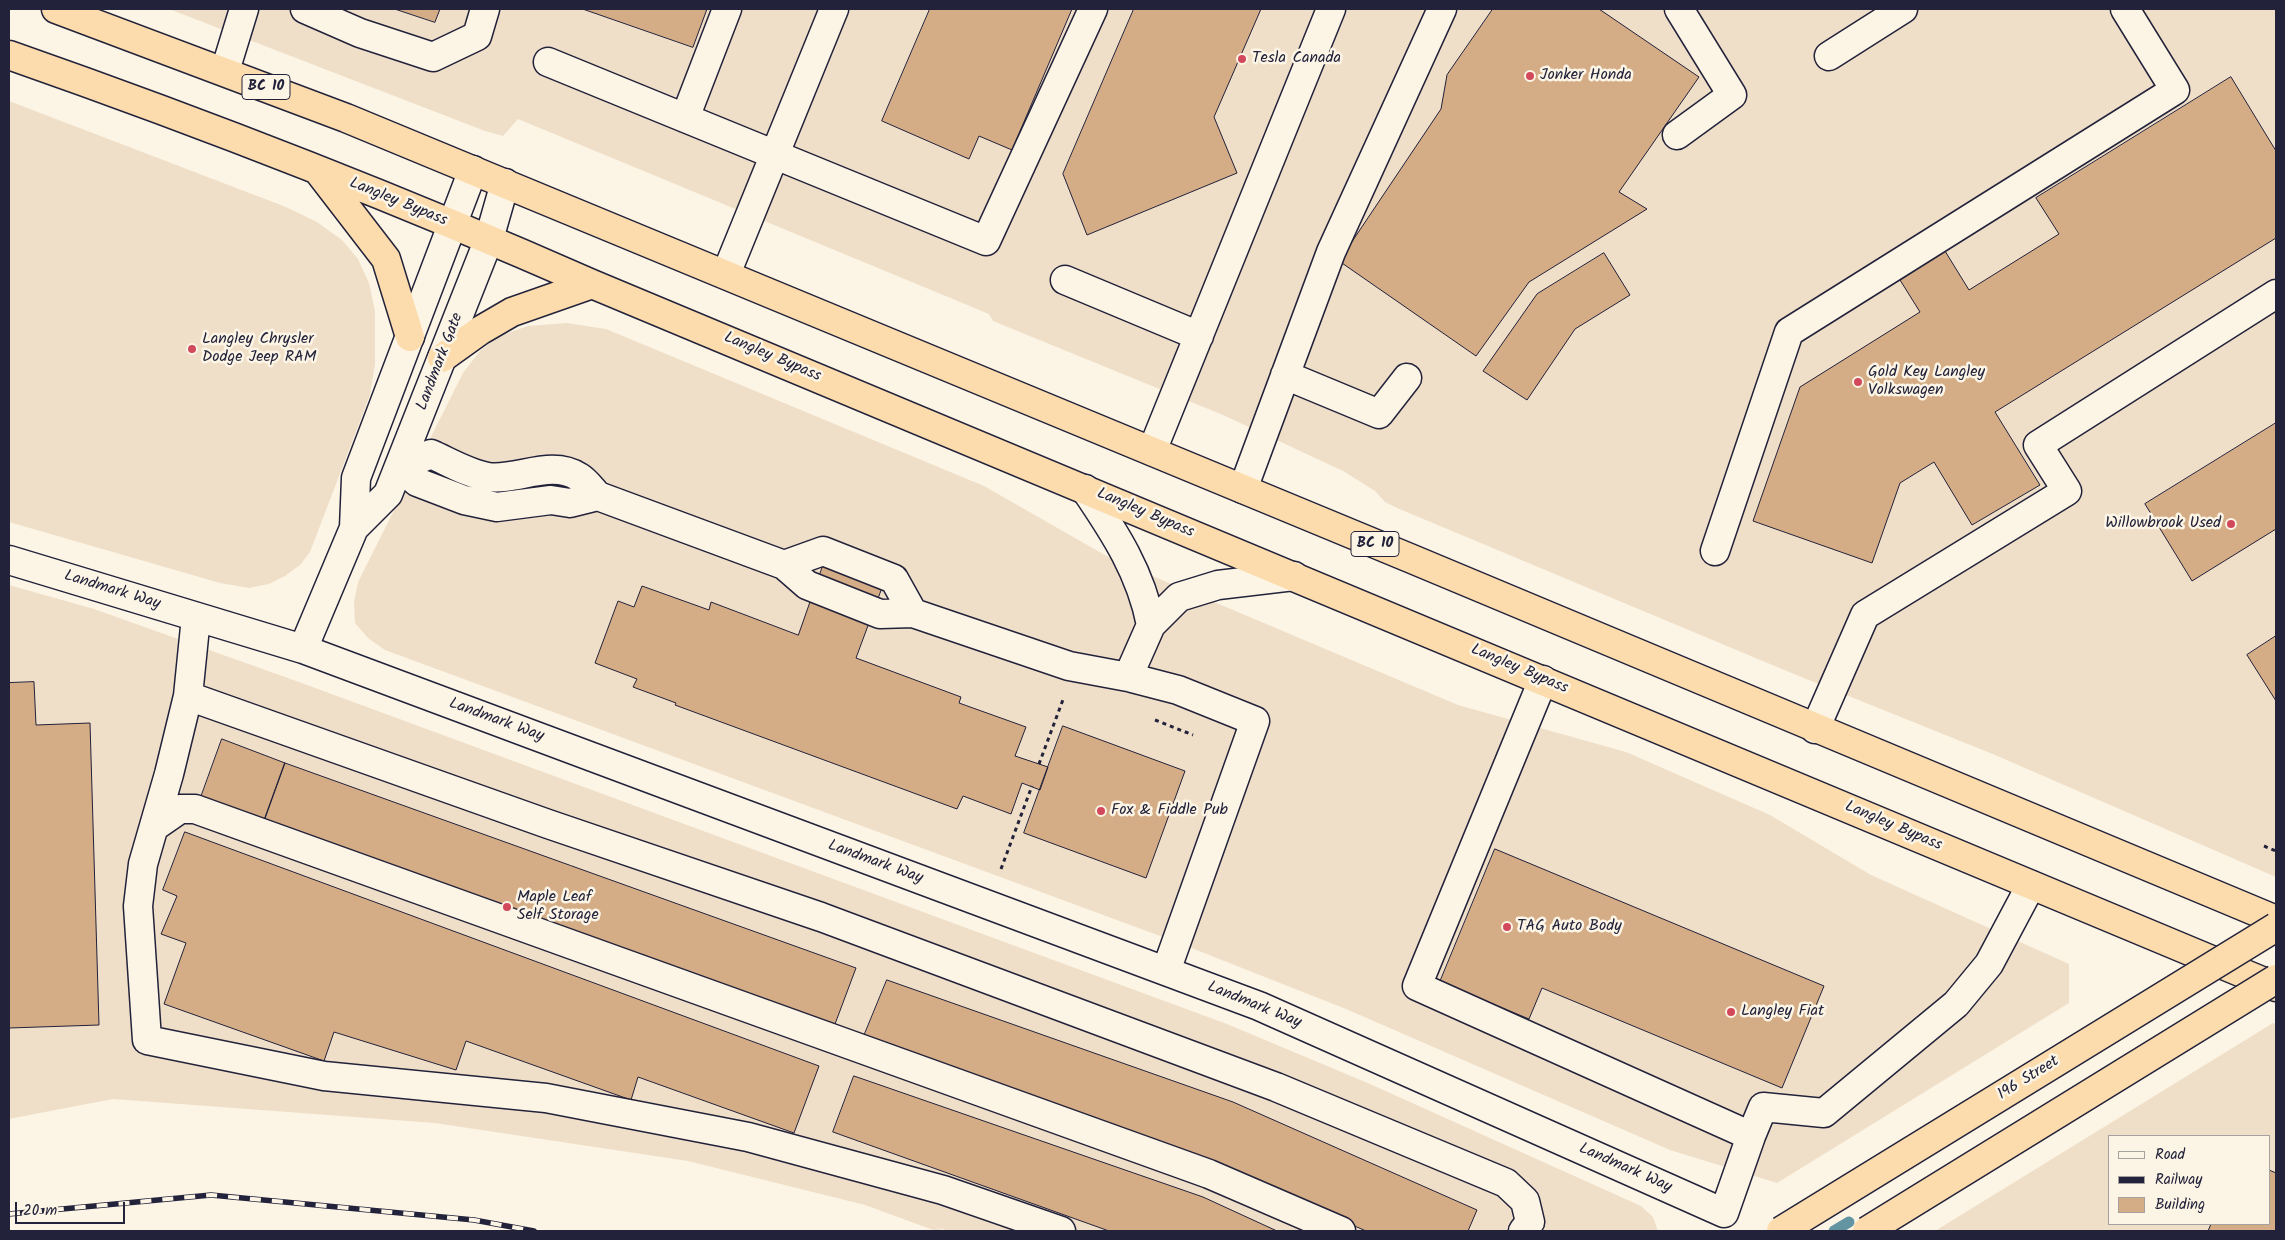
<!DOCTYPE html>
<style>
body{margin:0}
#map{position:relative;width:2285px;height:1240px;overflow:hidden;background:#fcf5e5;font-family:Kalam,sans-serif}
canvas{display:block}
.frame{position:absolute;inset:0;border:10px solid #22223b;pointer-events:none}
.legend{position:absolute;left:2108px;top:1135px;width:162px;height:90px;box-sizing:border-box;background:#fcf5e5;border:1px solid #a5a1a1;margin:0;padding:6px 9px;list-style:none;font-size:15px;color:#22223b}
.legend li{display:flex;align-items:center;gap:10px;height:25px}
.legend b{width:25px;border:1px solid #a5a1a1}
.scale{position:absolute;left:15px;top:1202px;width:110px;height:22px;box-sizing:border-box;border:2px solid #22223b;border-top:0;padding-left:6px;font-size:15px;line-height:18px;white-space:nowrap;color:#22223b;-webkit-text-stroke:4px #fcf5e5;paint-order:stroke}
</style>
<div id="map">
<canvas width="2285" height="1240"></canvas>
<div class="frame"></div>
<ul class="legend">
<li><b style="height:6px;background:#fcf5e5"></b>Road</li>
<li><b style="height:6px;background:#22223b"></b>Railway</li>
<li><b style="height:14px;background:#d4ac86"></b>Building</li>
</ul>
<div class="scale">20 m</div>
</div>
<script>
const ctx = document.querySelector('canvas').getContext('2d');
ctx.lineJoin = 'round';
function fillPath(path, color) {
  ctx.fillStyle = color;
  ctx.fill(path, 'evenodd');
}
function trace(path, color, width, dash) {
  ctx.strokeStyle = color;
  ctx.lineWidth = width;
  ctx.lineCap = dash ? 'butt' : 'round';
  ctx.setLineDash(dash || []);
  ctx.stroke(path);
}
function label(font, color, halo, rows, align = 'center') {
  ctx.font = font + ' Kalam,sans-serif';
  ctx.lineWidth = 5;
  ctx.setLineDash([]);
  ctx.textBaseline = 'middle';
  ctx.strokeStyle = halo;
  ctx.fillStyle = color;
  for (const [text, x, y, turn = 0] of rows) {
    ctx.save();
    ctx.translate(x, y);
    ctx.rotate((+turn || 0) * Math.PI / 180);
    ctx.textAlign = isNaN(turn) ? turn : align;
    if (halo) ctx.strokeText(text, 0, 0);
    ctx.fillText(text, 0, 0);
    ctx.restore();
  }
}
fillPath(new Path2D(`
 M169 9H2276V877L1995 755 1789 672 1397 508 1385 502 1375 491 1343 471 1223 415 993 321 989 314 518 119 503 136 485 131Z
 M9 101 286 207 317 222 342 240 358 259 369 283 375 311V364L370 395 310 552 300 565 285 576 269 584 249 588 220 583 9 522Z
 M567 323 606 329 984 486 1110 558 1458 705 1626 752 1770 815 1871 875 2069 964V1003L1777 1183 1670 1150 1346 1009 1171 940 385 650 368 638 355 623 354 602 358 582 463 373 479 352 499 336 528 326Z
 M9 585 94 609 299 682 1227 1024 1370 1084 1641 1206 1653 1217 1658 1231H949L935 1227 945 1231H936L865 1205 688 1161 435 1123 113 1099 9 1119Z
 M2273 1023 2276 1024V1231H1935ZM2109 1136H2269V1224H2109Z`), '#f0dfc8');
trace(new Path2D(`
 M1834 1231 1849 1222`), '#6394a1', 11);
const building = new Path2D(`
 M395 9H440L435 22Z
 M583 9H707L693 47Z
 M930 9H1072L1012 150 979 136 969 159 882 121Z
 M1134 9H1261L1214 117 1237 173 1087 235 1063 174Z
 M1493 9H1599L1699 77 1619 192 1647 209 1529 282 1476 356 1339 261 1441 109 1447 75Z
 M2231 77 2276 151V238L1995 412 2040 485 1972 525 1934 462 1900 483 1872 563 1753 521 1800 387 1920 312 1900 280 1945 251 1969 290 2059 234 2036 198Z
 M1604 253 1630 295 1575 329 1527 400 1483 371 1537 294Z
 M2276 423V529L2192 581 2145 504Z
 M824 563 883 585 856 658 961 697 959 703 1026 727 1015 756 1048 767 1040 790 1022 783 1011 814 963 796 957 809 675 705 676 703 633 687 637 679 595 663 618 601 634 607 642 586 709 610 711 602 798 635Z
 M2276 636V701L2247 655Z
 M34 682 36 725 90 723 99 1025 9 1028V683Z
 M1063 726 1185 771 1146 878 1024 833Z
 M222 739 285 763 263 824 200 800Z
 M285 763 856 968 835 1024 263 824Z
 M185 832 819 1066 794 1133 638 1077 631 1100 466 1041 456 1070 334 1032 324 1061 164 1004 186 943 161 934 177 896 163 890Z
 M1495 849 1824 986 1782 1088 1542 988 1529 1019 1440 982Z
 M887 980 1233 1102 1477 1210 1468 1231H1366L1209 1162 864 1036Z
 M854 1076 1203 1197 1277 1231H1109L833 1132Z
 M2269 1170 2276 1173V1231H2208L2211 1224H2269Z`);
fillPath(building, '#d4ac86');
trace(building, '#22223b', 1);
const minor = new Path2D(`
 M305 9 360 33 433 57 477 36 485 9
 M1829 56 1903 9
 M548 62 986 241 1093 9
 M225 71 244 9
 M685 118 727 9
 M1677 135 1732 95 1679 9
 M726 274 834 9
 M1065 280 1199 336
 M1285 375 1379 414 1407 378
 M1152 451 1331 9
 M1085 489C1115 533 1141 573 1151 625
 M1243 489 1331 252 1442 9
 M598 496 570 503 551 500 497 507 464 500 417 482 400 467 431 454C449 462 469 474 488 477 517 481 551 459 579 477 586 481 592 490 598 496L784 565 807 585 880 614 913 613 1069 666 1128 677 1178 690 1255 721 1166 971
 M354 528 388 494 489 239 505 183
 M1715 551 1789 332 2175 90 2125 9
 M9 560 303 649 1259 1006 1724 1213 1751 1136 1417 986 1543 680
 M784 565 823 551 894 579 913 613
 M196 617 188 696 169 774 143 864 138 906 147 1040 324 1076 546 1098 748 1137 943 1190 1061 1231
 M303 649 354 528 356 478 473 170
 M1128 677 1151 625 1179 597 1218 585 1294 576
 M188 696 548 824 821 917 1276 1087 1506 1183 1525 1201 1530 1222 1523 1231
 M1815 729 1865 615 2067 491 2038 445 2276 294
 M154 827 180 809H195L1209 1174 1341 1231
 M1751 1136 1763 1107 1824 1113 1956 1004 1989 964 2031 885`);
const highway = new Path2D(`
 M56 9 346 118 1412 559 2276 920
 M9 55C206 124 401 200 592 284L2276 987
 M319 172 386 259 410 337
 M442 358 481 330 512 312 592 284`);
trace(minor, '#22223b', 31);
trace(highway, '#22223b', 31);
trace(new Path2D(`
 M1155 720 1193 735
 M1039 764 1064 697
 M2264 846 2276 851
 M1001 869 1032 786`), '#22223b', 3, [4, 4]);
trace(minor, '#fcf5e5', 28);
trace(highway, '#fcdcac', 28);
const rail = new Path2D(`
 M9 1214 211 1195 474 1220 534 1231`);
trace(rail, '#22223b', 5.5);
trace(rail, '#fcf5e5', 4, [11]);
const majorBridge = new Path2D(`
 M1781 1231 2276 927
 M1867 1231 2276 979`);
trace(majorBridge, '#22223b', 31, []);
trace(majorBridge, '#fcdcac', 28);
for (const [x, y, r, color] of [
 [1242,59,5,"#d1495b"],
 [1530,76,5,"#d1495b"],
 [192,349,5,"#d1495b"],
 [1858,382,5,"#d1495b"],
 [2231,524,5,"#d1495b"],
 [1101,811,5,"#d1495b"],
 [507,907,5,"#d1495b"],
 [1507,927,5,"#d1495b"],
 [1731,1012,5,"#d1495b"]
]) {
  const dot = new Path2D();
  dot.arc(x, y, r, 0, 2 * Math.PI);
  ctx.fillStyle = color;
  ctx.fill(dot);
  trace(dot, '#fcf5e5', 2);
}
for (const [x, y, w] of [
 [266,87,48],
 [1375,544,48]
]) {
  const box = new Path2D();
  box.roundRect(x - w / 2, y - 12.5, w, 25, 4);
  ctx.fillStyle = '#fcf5e5';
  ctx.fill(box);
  trace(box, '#22223b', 1);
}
label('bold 15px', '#22223b', null, [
 ["BC 10",266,87],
 ["BC 10",1375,544]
]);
label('16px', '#22223b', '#fcf5e5', [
 ["Tesla Canada",1252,59],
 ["Jonker Honda",1540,76],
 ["Langley Chrysler",202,340],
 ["Dodge Jeep RAM",202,358],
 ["Gold Key Langley",1868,373],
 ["Volkswagen",1868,391],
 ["Willowbrook Used",2221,524,"right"],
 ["Fox & Fiddle Pub",1111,811],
 ["Maple Leaf",517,898],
 ["Self Storage",517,916],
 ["TAG Auto Body",1517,927],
 ["Langley Fiat",1741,1012]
], 'left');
label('16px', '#22223b', '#fcf5e5', [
 ["Langley Bypass",398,203,22],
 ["Langley Bypass",772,358,23],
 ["Landmark Gate",441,362,-69],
 ["Langley Bypass",1145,514,23],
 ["Landmark Way",112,591,17],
 ["Langley Bypass",1519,670,23],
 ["Landmark Way",496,721,20],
 ["Langley Bypass",1893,827,23],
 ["Landmark Way",875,863,20],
 ["Landmark Way",1254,1006,22],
 ["196 Street",2029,1079,-32],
 ["Landmark Way",1625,1169,24]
]);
</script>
